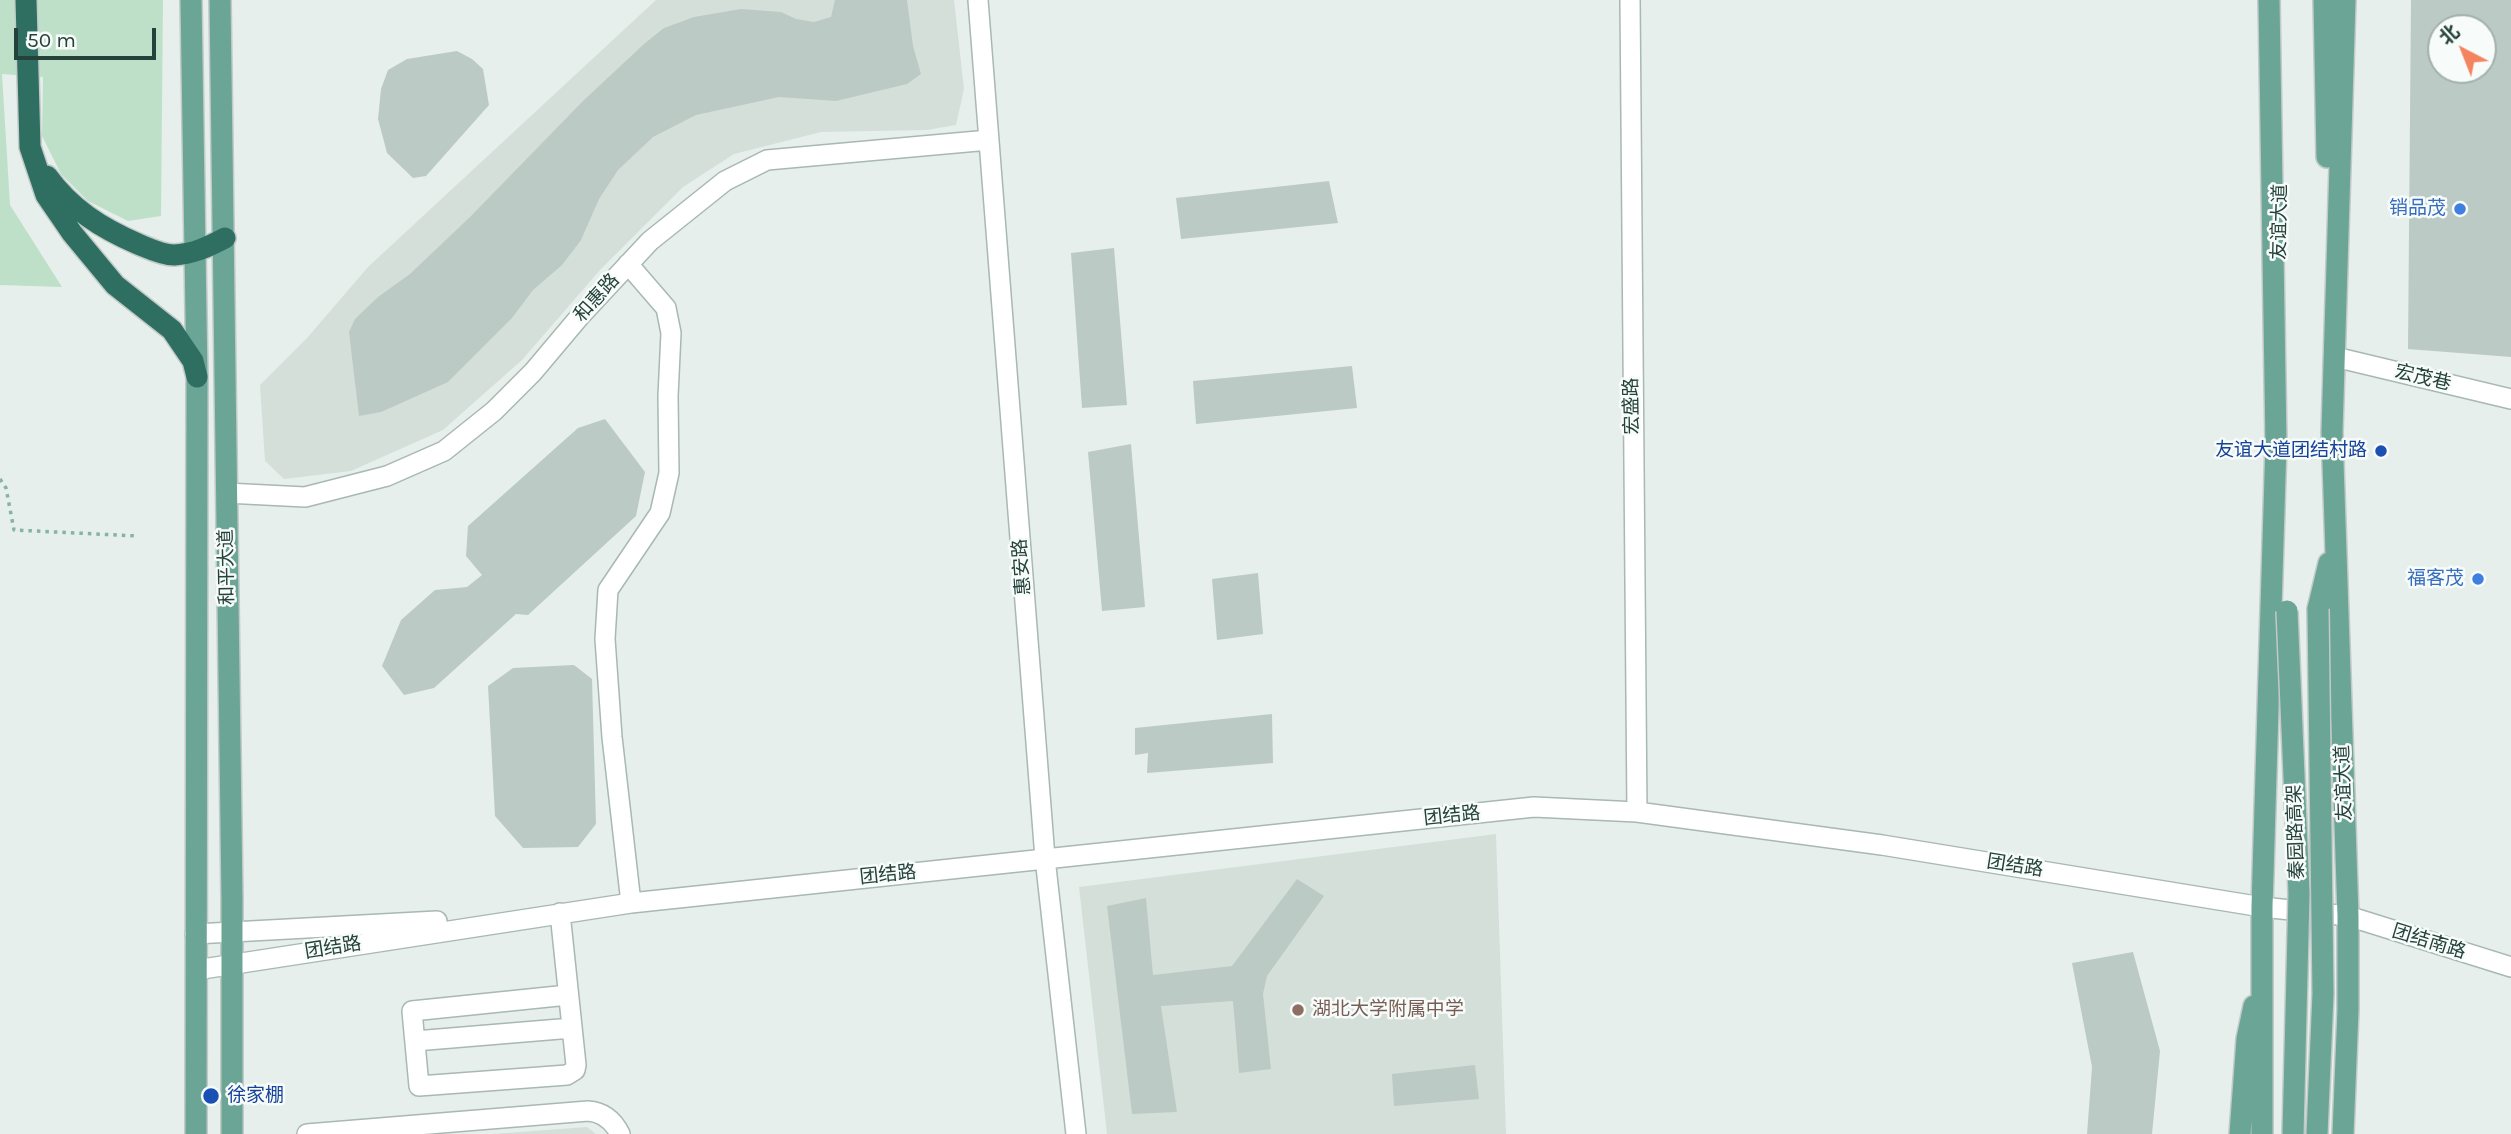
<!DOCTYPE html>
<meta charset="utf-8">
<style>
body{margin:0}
#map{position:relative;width:2511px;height:1134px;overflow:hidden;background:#e6efeb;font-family:Karla,"Noto Sans SC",sans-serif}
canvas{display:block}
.north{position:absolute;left:2427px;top:14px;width:70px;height:70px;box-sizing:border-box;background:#f7fbf9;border:2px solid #a3b1ad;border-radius:50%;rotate:318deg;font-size:19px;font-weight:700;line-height:28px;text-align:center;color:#24423a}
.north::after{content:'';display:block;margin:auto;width:24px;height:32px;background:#f4845f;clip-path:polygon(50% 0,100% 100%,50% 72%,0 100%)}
.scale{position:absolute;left:14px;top:28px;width:142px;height:32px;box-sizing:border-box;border:4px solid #24423a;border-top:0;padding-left:9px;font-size:21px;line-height:24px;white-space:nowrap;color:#24423a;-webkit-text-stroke:5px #f7fbf9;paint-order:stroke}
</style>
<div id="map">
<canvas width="2511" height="1134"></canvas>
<div class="north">北</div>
<div class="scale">50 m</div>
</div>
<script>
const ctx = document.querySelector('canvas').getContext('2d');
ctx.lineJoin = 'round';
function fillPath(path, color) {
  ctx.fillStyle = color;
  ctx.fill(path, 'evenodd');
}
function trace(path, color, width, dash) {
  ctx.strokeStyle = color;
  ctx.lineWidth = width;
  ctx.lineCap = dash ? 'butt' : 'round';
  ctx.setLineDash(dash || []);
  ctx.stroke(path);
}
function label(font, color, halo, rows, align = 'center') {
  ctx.font = font + ' Karla,"Noto Sans SC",sans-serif';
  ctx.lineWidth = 5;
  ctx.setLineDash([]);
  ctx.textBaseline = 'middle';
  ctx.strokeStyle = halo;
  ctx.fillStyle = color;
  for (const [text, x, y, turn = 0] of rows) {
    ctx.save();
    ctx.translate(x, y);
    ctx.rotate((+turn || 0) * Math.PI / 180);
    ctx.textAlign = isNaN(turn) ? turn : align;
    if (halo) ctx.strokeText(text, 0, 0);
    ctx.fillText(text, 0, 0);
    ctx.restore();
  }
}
fillPath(new Path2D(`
 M656 0H954L964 89 956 125 927 130 821 132 734 154 683 187 600 270 522 360 443 430 351 471 284 479 265 461 260 385 307 338 368 267Z
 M1496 834 1506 1134H1107L1079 887Z
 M587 1127 596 1134H493Z`), '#d4dfda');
fillPath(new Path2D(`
 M0 0H163L161 216 128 221 88 201 61 174 42 136 43 77 2 74 10 205 62 287 0 285Z`), '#bfe0c8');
fillPath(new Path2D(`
 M835 0H907L913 46 921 74 907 84 836 101 779 97 696 115 653 137 618 170 599 199 581 240 562 265 533 290 512 318 448 382 381 412 359 416 349 332 355 319 378 297 410 274 471 216 583 101 644 44 664 28 694 17 741 9 781 12 796 19 814 22 831 17Z
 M2411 0H2511V357L2408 349ZM2441 28H2483V70H2441Z
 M457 51 472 59 483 69 489 105 426 176 413 178 387 153 378 119 381 89 388 70 407 59Z
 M1329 181 1338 223 1181 239 1176 198Z
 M1114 248 1127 405 1082 408 1071 253Z
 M1352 366 1357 408 1196 424 1193 381Z
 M605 419 645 472 636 516 528 615 516 614 434 688 404 695 382 666 401 620 435 590 467 587 482 575 466 556 468 526 578 428Z
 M1131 444 1145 607 1102 611 1088 452Z
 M1258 573 1263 634 1217 640 1212 579Z
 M574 665 592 679 596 824 578 847 523 848 495 816 488 686 513 668Z
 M1272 714 1273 763 1147 773 1148 753 1135 755V728Z
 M1297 879 1324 896 1267 976 1263 994 1271 1069 1239 1073 1233 1001 1161 1006 1177 1112 1132 1114 1107 906 1146 898 1153 975 1232 966Z
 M2133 952 2160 1051 2152 1134H2087L2092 1067 2072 963Z
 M1475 1065 1479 1099 1394 1106 1392 1074Z`), '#bbcac4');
const minor = new Path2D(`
 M978 0 1045 858 1076 1134
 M1630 0 1637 812
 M628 264 666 308 671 333 668 396 669 473 660 513 608 590 605 639 612 737 631 903
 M2335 357 2511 399
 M226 493 305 497 387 476 444 451 494 411 533 372 581 315 650 241 725 181 767 160 989 140
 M560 913 576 1065 575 1070 567 1075 419 1086 412 1011 568 995
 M195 934 437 921
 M196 970 631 903 1534 807 1637 812 1882 845 2262 907 2348 916 2511 967
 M415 1041 572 1028
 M307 1134 588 1111C603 1112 613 1120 620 1134`);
const major = new Path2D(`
 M191 0 197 377 196 1134
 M220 0 232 898V1134
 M2324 0 2327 157
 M2318 609 2329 563
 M2240 1134 2247 1039 2254 1006
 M2262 1134V907L2276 443 2269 0
 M2343 1134 2348 1010V916L2332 432 2345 0`);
const highway = new Path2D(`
 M26 0 30 147 46 195 72 233 115 285 172 330 193 361 197 377
 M47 176C71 209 101 228 138 244 148 248 162 255 174 255 193 254 208 247 225 238`);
trace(minor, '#a8b8b2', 22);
trace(major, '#c2cac8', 24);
trace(highway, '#c2cac8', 24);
trace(new Path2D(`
 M0 479 6 488 14 530 138 536`), '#86b3a5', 3.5, [3.5, 5]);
trace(minor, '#fff', 19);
trace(major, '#6aa596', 21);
trace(highway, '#2f6f62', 21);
const majorBridge = new Path2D(`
 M2287 611 2299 893 2293 1134
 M2317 1134 2323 994 2318 609`);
trace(majorBridge, '#c2cac8', 24, []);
trace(majorBridge, '#6aa596', 21);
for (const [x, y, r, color] of [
 [2460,209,7,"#3f7fe0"],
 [2381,451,7,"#1a4fb4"],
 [2478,579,7,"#3f7fe0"],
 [1298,1010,7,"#8d6e63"],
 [211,1096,9,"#1a4fb4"]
]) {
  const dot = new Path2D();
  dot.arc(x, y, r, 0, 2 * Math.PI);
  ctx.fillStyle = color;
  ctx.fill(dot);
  trace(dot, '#f7fbf9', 2.5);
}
label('19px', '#366cbe', '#f7fbf9', [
 ["销品茂",2446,209],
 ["福客茂",2464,579]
], 'right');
label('19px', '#24423a', '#f7fbf9', [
 ["友谊大道",2280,222,-89],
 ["和惠路",597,298,-48],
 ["宏茂巷",2423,378,13],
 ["宏盛路",1632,406,-91],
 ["和平大道",227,567,-91],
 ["惠安路",1022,567,-94],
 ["友谊大道",2344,783,-92],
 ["团结路",1452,816,-6],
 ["秦园路高架",2296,832,-92],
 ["团结路",2015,866,9],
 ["团结路",888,875,-6],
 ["团结南路",2429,942,17],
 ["团结路",333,948,-9]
]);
label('19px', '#164399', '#f7fbf9', [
 ["友谊大道团结村路",2367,451],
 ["徐家棚",227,1096,"left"]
], 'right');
label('19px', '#785e54', '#f7fbf9', [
 ["湖北大学附属中学",1312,1010]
], 'left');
</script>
